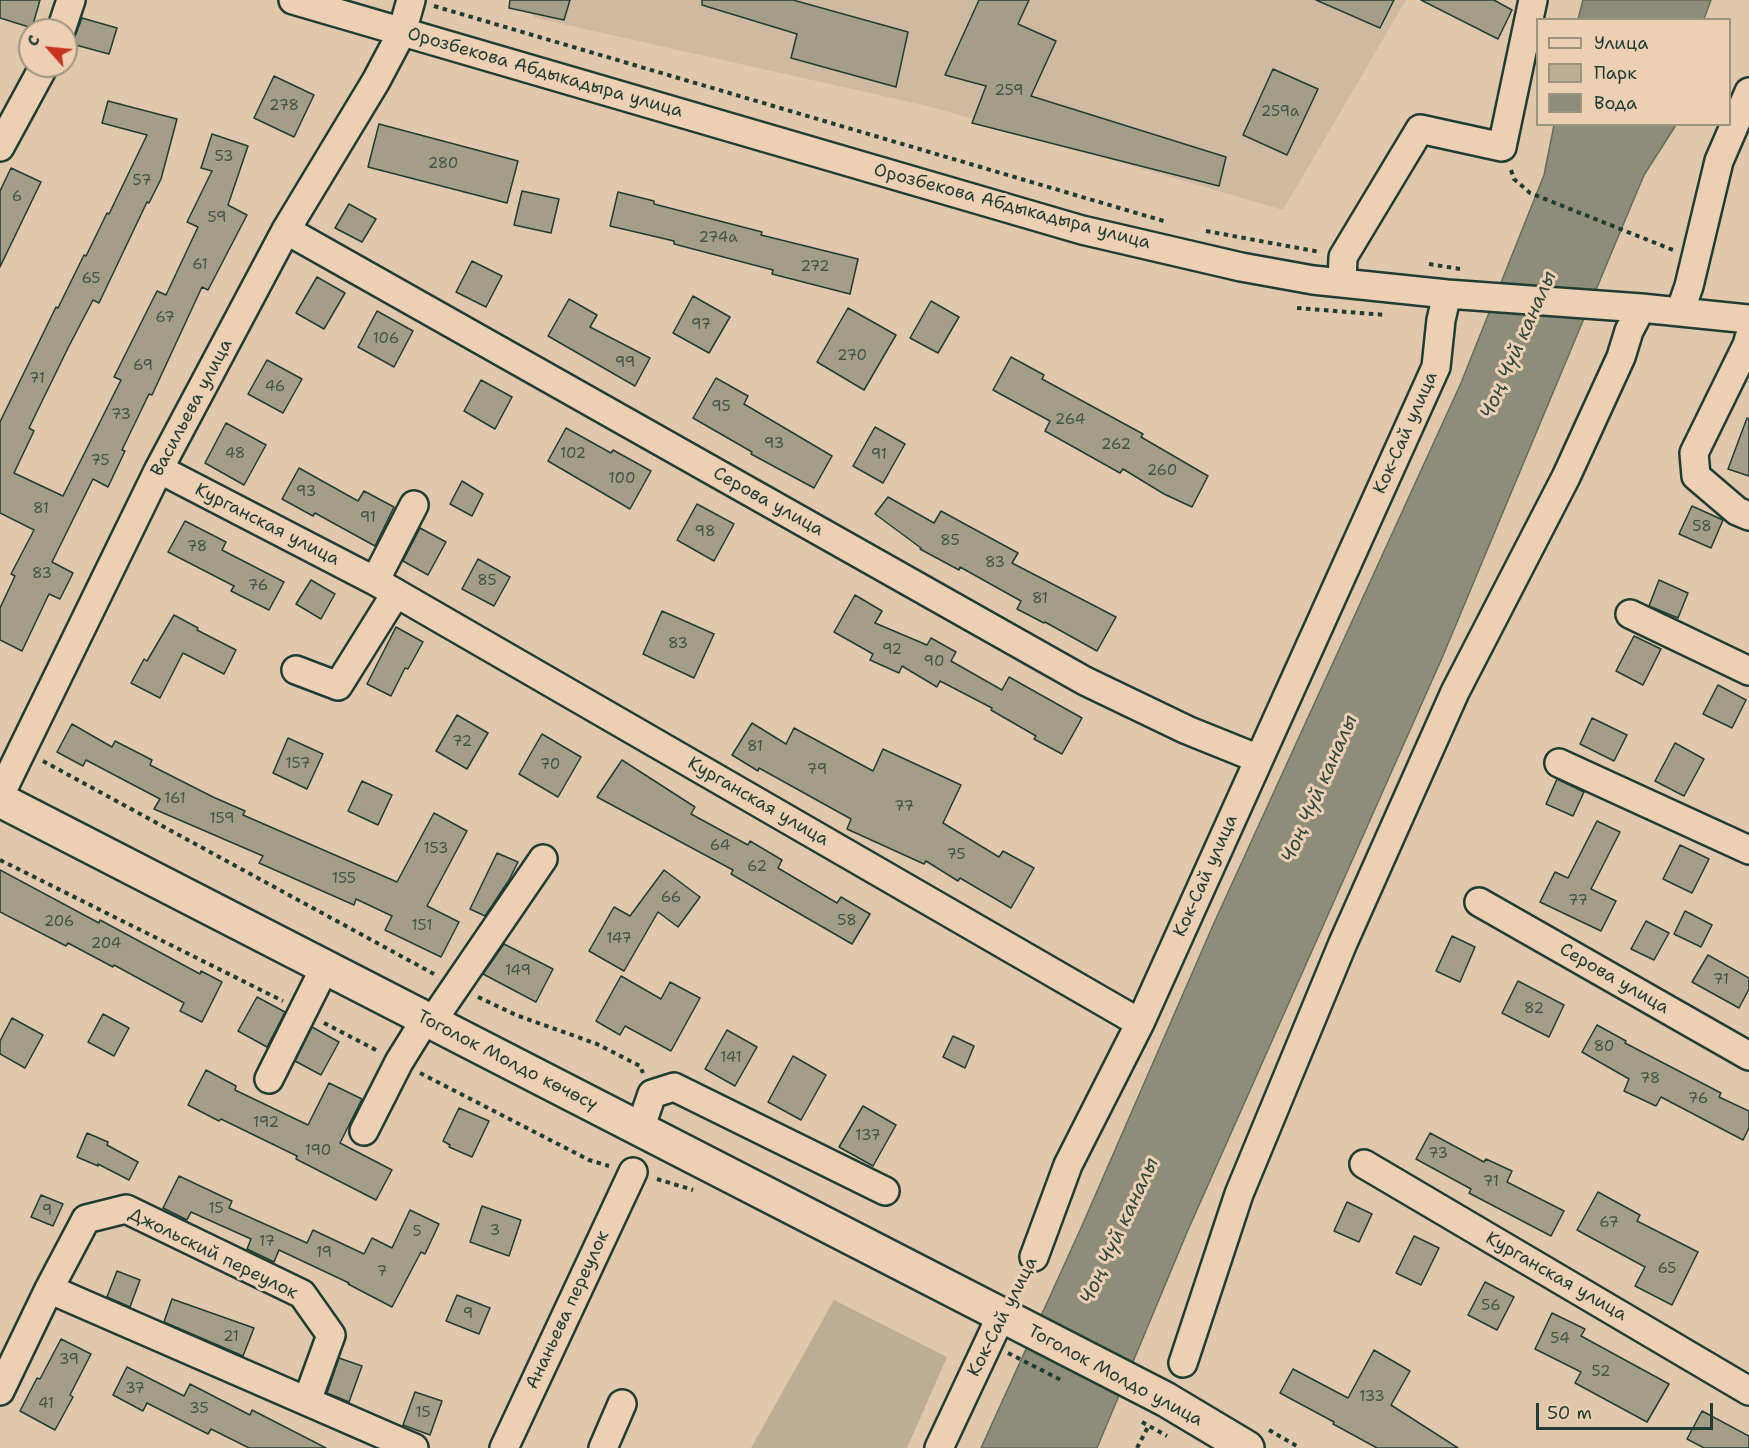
<!DOCTYPE html>
<meta charset="utf-8">
<style>
body{margin:0}
#map{position:relative;width:1749px;height:1448px;overflow:hidden;background:#e1c7ac;font-family:"Shantell Sans",sans-serif}
canvas{display:block}
.legend{position:absolute;left:1536px;top:18px;width:195px;height:108px;box-sizing:border-box;background:#edd0b3;border:2px solid #9b9580;margin:0;padding:8px 10px;list-style:none;font-size:18px;color:#1f3d34}
.legend li{display:flex;align-items:center;gap:12px;height:30px}
.legend b{width:30px;border:2px solid #9b9580}
.north{position:absolute;left:18px;top:18px;width:60px;height:60px;box-sizing:border-box;background:#edd0b3;border:2px solid #9b9580;border-radius:50%;rotate:297deg;font-size:16px;font-weight:700;line-height:24px;text-align:center;color:#1f3d34}
.north::after{content:'';display:block;margin:auto;width:21px;height:27px;background:#c8321e;clip-path:polygon(50% 0,100% 100%,50% 72%,0 100%)}
.scale{position:absolute;left:1536px;top:1403px;width:177px;height:27px;box-sizing:border-box;border:3px solid #1f3d34;border-top:0;padding-left:8px;font-size:18px;line-height:21px;white-space:nowrap;color:#1f3d34;-webkit-text-stroke:4px #edd0b3;paint-order:stroke}
</style>
<div id="map">
<canvas width="1749" height="1448"></canvas>
<ul class="legend">
<li><b style="height:8px;background:#edd0b3"></b>Улица</li>
<li><b style="height:16px;background:#bcae95"></b>Парк</li>
<li><b style="height:16px;background:#8e8d79"></b>Вода</li>
</ul>
<div class="north">С</div>
<div class="scale">50 m</div>
</div>
<script>
const ctx = document.querySelector('canvas').getContext('2d');
ctx.lineJoin = 'round';
function fillPath(path, color) {
  ctx.fillStyle = color;
  ctx.fill(path, 'evenodd');
}
function trace(path, color, width, dash) {
  ctx.strokeStyle = color;
  ctx.lineWidth = width;
  ctx.lineCap = dash ? 'butt' : 'round';
  ctx.setLineDash(dash || []);
  ctx.stroke(path);
}
function label(font, color, halo, rows, align = 'center') {
  ctx.font = font + ' "Shantell Sans",sans-serif';
  ctx.lineWidth = 6;
  ctx.setLineDash([]);
  ctx.textBaseline = 'middle';
  ctx.strokeStyle = halo;
  ctx.fillStyle = color;
  for (const [text, x, y, turn = 0] of rows) {
    ctx.save();
    ctx.translate(x, y);
    ctx.rotate((+turn || 0) * Math.PI / 180);
    ctx.textAlign = isNaN(turn) ? turn : align;
    if (halo) ctx.strokeText(text, 0, 0);
    ctx.fillText(text, 0, 0);
    ctx.restore();
  }
}
fillPath(new Path2D(`
 M512 0H1406L1283 210 932 107 536 18Z`), '#cfbaa1');
fillPath(new Path2D(`
 M834 1300 947 1357 907 1448H751Z`), '#bcae95');
const water = new Path2D(`
 M1583 0H1711L1704 19H1578Z
 M1554 125H1676L1644 175 1442 658 1188 1230 1097 1448H981L1081 1228 1214 923 1461 383 1544 175Z`);
fillPath(water, '#8e8d79');
trace(water, '#626d5d', 1.5);
const building = new Path2D(`
 M0 0H40L32 28 0 18Z
 M510 0H570L564 20 509 8Z
 M702 0H793L908 32 896 87 791 58 797 34 702 5Z
 M979 0H1029L1018 24 1056 41 1031 96 1226 157 1219 186 972 123 986 86 945 75Z
 M1316 0H1394L1380 28Z
 M1421 0H1494L1512 10 1498 39Z
 M82 18 117 28 109 54 72 44Z
 M1273 69 1318 89 1287 155 1243 135Z
 M274 76 314 95 294 137 254 118Z
 M108 101 177 119 161 179 149 203 147 202 99 303 93 300 68 348 29 428 34 431 14 473 63 496 121 380 114 377 157 291 166 295 198 227 187 222 212 171 201 168 212 134 248 146 228 205 247 215 208 290 202 287 152 395 149 394 122 450 125 451 108 487 93 479 52 562 73 573 60 599 49 594 22 651 0 640V608L15 576 11 574 34 530 0 513V422L56 307 58 308 84 255 86 256 107 213 109 214 147 135 102 123Z
 M379 124 518 161 507 203 368 167Z
 M11 168 41 182 0 267V191Z
 M522 191 559 199 551 233 514 225Z
 M618 192 654 201V204L762 232 761 235 858 259 850 294 772 274 773 270 674 244V241L610 226Z
 M349 204 376 219 362 242 335 228Z
 M472 261 502 276 486 307 456 292Z
 M317 277 345 293 324 329 296 313Z
 M693 296 730 317 709 353 673 333Z
 M569 299 597 315 590 327 650 358 635 386 548 336Z
 M931 301 959 317 938 353 910 338Z
 M848 308 896 335 864 390 817 362Z
 M377 311 413 331 394 367 358 347Z
 M1011 357 1044 375 1042 379 1143 434 1141 437 1208 476 1192 507 1164 494 1123 469 1120 473 1045 431 1050 421 993 390Z
 M267 360 302 379 283 413 248 394Z
 M716 378 748 396 744 404 832 456 814 488 751 454 752 452 693 418Z
 M481 380 512 397 495 429 464 411Z
 M1747 418 1749 419V476L1728 469Z
 M226 423 266 445 244 485 205 463Z
 M875 427 905 444 883 483 853 466Z
 M566 428 611 453 613 450 651 471 630 509 548 461Z
 M299 468 358 501 364 491 394 507 375 546 315 513 313 516 282 499Z
 M462 481 483 494 472 516 450 504Z
 M888 497 934 523 941 511 1018 553 1012 563 1116 617 1097 651 1045 622 1044 623 1017 609 1021 601 960 567 959 570 920 549 921 548 875 514Z
 M697 504 734 524 714 561 677 540Z
 M1692 506 1723 520 1711 548 1679 534Z
 M185 521 226 542 222 550 284 582 269 610 231 591 234 586 168 552Z
 M420 528 446 542 428 575 403 561Z
 M478 559 510 577 494 606 462 589Z
 M311 580 335 594 321 619 296 604Z
 M1659 580 1688 593 1678 618 1649 606Z
 M855 595 882 611 875 623 927 645 931 638 956 652 951 661 1002 690 1009 677 1082 718 1062 754 1034 739 1036 736 991 710 992 708 940 681 937 687 902 666 899 673 870 660 873 654 834 632Z
 M662 611 714 634 694 678 643 654Z
 M174 615 198 628 197 630 236 650 224 674 183 653 160 698 131 683 144 659 147 661Z
 M396 627 423 642 408 669 405 668 391 696 367 684Z
 M1634 636 1661 649 1643 685 1616 671Z
 M1718 685 1746 700 1732 728 1703 714Z
 M457 715 488 733 467 769 436 751Z
 M1592 718 1627 735 1614 761 1580 744Z
 M752 723 786 744 794 728 873 771 883 749 961 785 943 823 999 857 1003 851 1034 868 1011 908 960 878 958 881 926 861 924 864 847 829 851 819 759 768 758 771 732 755Z
 M72 724 112 747 115 741 152 760 150 765 213 797 245 811 243 815 397 882 434 813 467 831 427 906 459 922 441 957 385 930 392 916 356 899 354 905 259 863 263 856 154 809 160 799 86 760 83 766 57 752Z
 M542 734 581 757 558 797 519 774Z
 M288 738 323 754 307 789 273 773Z
 M1675 743 1704 759 1684 796 1655 781Z
 M622 760 695 807 691 814 748 845 750 841 782 860 778 868 837 903 841 897 870 914 852 944 731 874 733 870 597 797Z
 M1557 779 1584 792 1573 816 1546 804Z
 M362 781 392 795 378 825 348 811Z
 M1597 821 1620 832 1591 889 1616 901 1601 931 1540 902 1555 872 1568 878Z
 M1680 845 1709 859 1692 893 1663 879Z
 M497 853 518 862 509 880 485 916 470 909Z
 M0 870 99 923 100 920 200 974 201 971 222 982 202 1022 180 1011 184 1003 114 965 113 967 68 943 66 946 0 912Z
 M664 870 700 897 678 927 658 912 624 971 589 951 614 907 630 916Z
 M1685 911 1712 925 1701 947 1674 934Z
 M1646 921 1669 933 1654 960 1631 949Z
 M1452 936 1475 947 1460 982 1436 971Z
 M504 944 553 969 536 1002 483 974Z
 M1708 955 1749 978V989L1739 1008 1692 982Z
 M621 976 661 999 670 982 700 998 671 1051 625 1026 620 1035 596 1021Z
 M1518 981 1564 1005 1549 1037 1502 1013Z
 M257 997 285 1012 267 1047 238 1031Z
 M103 1014 129 1028 114 1056 88 1042Z
 M12 1018 43 1035 25 1068 0 1054V1041Z
 M1597 1025 1626 1041 1625 1043 1721 1093 1719 1097 1749 1111V1128L1743 1140 1661 1097 1656 1106 1624 1091 1629 1079 1582 1052Z
 M312 1027 339 1042 321 1075 295 1061Z
 M727 1030 757 1047 735 1086 705 1069Z
 M953 1036 974 1046 965 1068 943 1057Z
 M793 1056 826 1075 801 1120 768 1102Z
 M206 1070 236 1086 235 1090 308 1125 329 1083 362 1099 340 1143 392 1170 376 1200 296 1159 297 1156 221 1119 219 1121 188 1105Z
 M863 1106 896 1125 873 1166 839 1147Z
 M459 1108 489 1121 472 1157 449 1147 450 1145 443 1141Z
 M87 1133 108 1142 107 1145 138 1162 129 1180 98 1164V1166L77 1157Z
 M1430 1133 1484 1162 1486 1159 1512 1171 1507 1182 1564 1211 1551 1236 1469 1193 1471 1189 1416 1159Z
 M179 1176 232 1201 229 1208 307 1243 313 1230 364 1254 372 1238 392 1248 410 1210 439 1224 425 1254 421 1252 392 1307 348 1284 349 1283 279 1250 274 1262 247 1249 251 1239 191 1212 187 1220 163 1208Z
 M1598 1192 1640 1215 1637 1221 1698 1252 1672 1305 1635 1286 1645 1267 1577 1230Z
 M41 1195 63 1204 53 1226 31 1217Z
 M1347 1202 1372 1214 1359 1242 1334 1231Z
 M482 1206 521 1220 509 1256 470 1242Z
 M1414 1236 1439 1248 1421 1285 1396 1273Z
 M117 1271 140 1280 130 1307 107 1297Z
 M1485 1282 1514 1297 1497 1330 1468 1315Z
 M457 1295 490 1308 479 1334 446 1321Z
 M172 1299 254 1328 243 1356 164 1322Z
 M1552 1313 1585 1329 1581 1336 1669 1384 1647 1422 1575 1383 1581 1372 1535 1349Z
 M61 1339 91 1354 70 1395 73 1397 55 1430 20 1411 37 1378 40 1379Z
 M1374 1350 1410 1371 1391 1405 1458 1448H1377L1333 1424 1334 1422 1280 1393 1293 1369 1348 1398Z
 M339 1358 362 1366 349 1402 327 1393Z
 M127 1367 184 1396 190 1384 250 1415 252 1410 326 1448H249L211 1429 208 1434 147 1403 143 1411 113 1395Z
 M415 1392 442 1401 430 1435 403 1425Z
 M1702 1411 1749 1436V1448H1704L1687 1439Z`);
fillPath(building, '#a49d87');
trace(building, '#1f3d34', 1.5);
const minor = new Path2D(`
 M293 0 1082 230 1241 267 1313 280 1447 294 1641 308 1749 319
 M61 30 71 0
 M0 147 44 66
 M286 230 1085 681 1187 730 1259 759
 M1342 283 1343 257 1420 129 1502 147 1533 0
 M1680 312 1689 286 1719 161 1749 92
 M1749 338 1747 345 1694 453 1696 476 1737 511 1749 516
 M159 469 375 581
 M414 505 375 581 1140 1023
 M1630 614 1749 671
 M296 670 338 686 396 593
 M1559 763 1749 850
 M0 795 159 469 286 230 376 81 402 32 411 0
 M1479 902 1749 1056
 M431 1023 543 859
 M269 1079 325 967
 M640 1129 652 1094 674 1087 885 1191
 M364 1131 399 1062 425 1020
 M1364 1164 1749 1391
 M1034 1257 1068 1165 1140 1023 1436 367 1441 320 1447 294
 M49 1289 86 1219 126 1209 302 1294 331 1335 307 1401
 M1183 1363 1239 1194 1343 943 1455 692 1566 477 1621 357 1629 331 1641 308
 M0 1391 49 1289 414 1448
 M504 1448 633 1172
 M603 1448 622 1404
 M939 1448 1001 1316`);
const major = new Path2D(`
 M0 800 1165 1399 1247 1448`);
trace(minor, '#1f3d34', 32);
trace(major, '#1f3d34', 38);
trace(new Path2D(`
 M434 6 1167 222
 M1511 170 1514 179 1530 193 1673 250
 M1206 231 1320 252
 M1429 264 1460 269
 M1297 308 1386 315
 M43 761 434 974
 M0 860 283 1001
 M478 997 516 1015 597 1044 640 1066 643 1073
 M324 1023 378 1051
 M420 1073 589 1160 609 1166
 M657 1179 693 1190
 M1014 1291 1023 1277
 M1008 1353 1063 1381
 M1142 1422 1167 1436
 M1269 1430 1300 1448
 M1137 1448 1149 1425`), '#1f3d34', 4, [4.5, 4.5]);
trace(minor, '#edd0b3', 27);
trace(major, '#edd0b3', 33);
label('15px', '#405549', null, [
 ["259",1009,91],
 ["278",284,106],
 ["259а",1280,112],
 ["53",224,157],
 ["280",443,164],
 ["57",142,181],
 ["6",17,197],
 ["59",217,218],
 ["274а",718,238],
 ["61",200,265],
 ["272",815,267],
 ["65",91,279],
 ["67",165,318],
 ["97",701,325],
 ["106",386,339],
 ["270",852,356],
 ["99",625,363],
 ["69",143,366],
 ["71",37,379],
 ["46",275,387],
 ["95",721,407],
 ["73",121,415],
 ["264",1070,420],
 ["93",774,444],
 ["262",1116,445],
 ["48",235,454],
 ["102",573,454],
 ["91",879,455],
 ["75",100,461],
 ["260",1162,471],
 ["100",622,479],
 ["93",306,492],
 ["81",41,509],
 ["91",368,518],
 ["58",1702,527],
 ["98",705,532],
 ["85",950,541],
 ["78",197,547],
 ["83",995,563],
 ["83",42,574],
 ["85",487,581],
 ["76",258,586],
 ["81",1040,599],
 ["83",678,644],
 ["92",892,650],
 ["90",934,662],
 ["72",462,742],
 ["81",755,747],
 ["157",298,764],
 ["70",550,765],
 ["79",817,770],
 ["161",175,799],
 ["77",904,807],
 ["159",222,819],
 ["64",720,846],
 ["153",436,849],
 ["75",956,855],
 ["62",757,867],
 ["155",344,879],
 ["66",671,898],
 ["77",1578,901],
 ["58",847,921],
 ["206",59,922],
 ["151",422,926],
 ["147",619,939],
 ["204",106,944],
 ["149",518,971],
 ["71",1721,980],
 ["82",1534,1009],
 ["80",1604,1047],
 ["141",731,1058],
 ["78",1650,1079],
 ["76",1698,1099],
 ["192",266,1123],
 ["137",868,1136],
 ["190",318,1151],
 ["73",1438,1154],
 ["71",1491,1182],
 ["15",216,1209],
 ["9",47,1211],
 ["67",1609,1223],
 ["3",495,1231],
 ["5",417,1232],
 ["17",267,1242],
 ["19",324,1253],
 ["65",1667,1269],
 ["7",382,1272],
 ["56",1491,1306],
 ["9",468,1314],
 ["21",231,1337],
 ["54",1560,1339],
 ["39",69,1360],
 ["52",1601,1372],
 ["37",135,1389],
 ["133",1372,1397],
 ["41",46,1404],
 ["35",199,1409],
 ["15",423,1413]
]);
label('18px', '#1f3d34', '#edd0b3', [
 ["Орозбекова Абдыкадыра улица",545,73,16],
 ["Орозбекова Абдыкадыра улица",1012,207,15],
 ["Васильева улица",192,408,-62],
 ["Кок-Сай улица",1406,433,-66],
 ["Серова улица",768,502,29],
 ["Курганская улица",267,525,27],
 ["Курганская улица",758,802,30],
 ["Кок-Сай улица",1206,876,-66],
 ["Серова улица",1614,979,30],
 ["Тоголок Молдо көчөсү",507,1061,27],
 ["Джольский переулок",213,1254,26],
 ["Курганская улица",1556,1277,30],
 ["Ананьева переулок",568,1310,-65],
 ["Кок-Сай улица",1003,1317,-63],
 ["Тоголок Молдо улица",1115,1376,28]
]);
label('italic 20px', '#30493e', '#edd0b3', [
 ["Чоң Чүй каналы",1519,345,-66],
 ["Чоң Чүй каналы",1320,789,-66],
 ["Чоң Чүй каналы",1120,1231,-65]
]);
</script>
